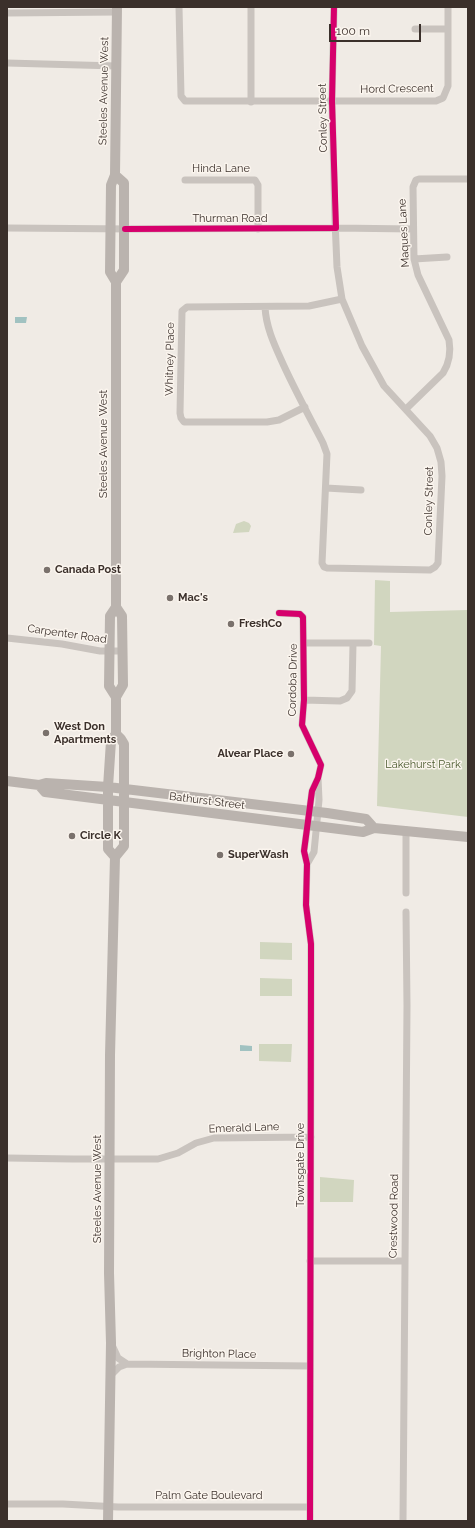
<!DOCTYPE html>
<style>
body{margin:0}
#map{position:relative;width:475px;height:1528px;overflow:hidden;background:#f0ebe5;font-family:Raleway,sans-serif}
canvas{display:block}
.frame{position:absolute;inset:0;border:8px solid #3b302b;pointer-events:none}
.scale{position:absolute;left:329px;top:24px;width:92px;height:18px;box-sizing:border-box;border:2px solid #3b302b;border-top:0;padding-left:5px;font-size:12px;line-height:14px;white-space:nowrap;color:#3b302b;-webkit-text-stroke:3px #fbf5ee;paint-order:stroke}
</style>
<div id="map">
<canvas width="475" height="1528"></canvas>
<div class="frame"></div>
<div class="scale">100 m</div>
</div>
<script>
const ctx = document.querySelector('canvas').getContext('2d');
ctx.lineJoin = 'round';
function fillPath(path, color) {
  ctx.fillStyle = color;
  ctx.fill(path, 'evenodd');
}
function trace(path, color, width, dash) {
  ctx.strokeStyle = color;
  ctx.lineWidth = width;
  ctx.lineCap = dash ? 'butt' : 'round';
  ctx.setLineDash(dash || []);
  ctx.stroke(path);
}
function label(font, color, halo, rows, align = 'center') {
  ctx.font = font + ' Raleway,sans-serif';
  ctx.lineWidth = 3;
  ctx.setLineDash([]);
  ctx.textBaseline = 'middle';
  ctx.strokeStyle = halo;
  ctx.fillStyle = color;
  for (const [text, x, y, turn = 0] of rows) {
    ctx.save();
    ctx.translate(x, y);
    ctx.rotate((+turn || 0) * Math.PI / 180);
    ctx.textAlign = isNaN(turn) ? turn : align;
    if (halo) ctx.strokeText(text, 0, 0);
    ctx.fillText(text, 0, 0);
    ctx.restore();
  }
}
fillPath(new Path2D(`
 M244 521 249 523 251 526 249 532 233 533 236 524Z
 M375 580 390 581V612L468 610V817L377 806 381 646 374 645Z
 M260 942 292 943V960L260 959Z
 M260 978 292 979V996H260Z
 M259 1044H292L291 1062 259 1061Z
 M320 1177 354 1180 353 1202H320Z`), '#d1d6bf');
fillPath(new Path2D(`
 M15 317H27L26 323H15Z
 M240 1045 252 1046V1051H240Z`), '#a1c2c1');
trace(new Path2D(`
 M179 7 181 96 185 101H436L443 98 448 86V7
 M7 13 117 12
 M415 29H448
 M7 63 117 66
 M251 102V7
 M185 180H255L258 185V229
 M7 228 135 229 336 228 413 229
 M414 259 447 257
 M265 307C266 328 275 346 284 366 296 392 310 418 323 443L327 454 322 563 324 567 327 568 430 570 435 567 438 563 442 476 441 462 437 448 430 436 384 386 362 346 342 299 337 267 335 220 332 101 334 7
 M305 407 279 420 267 422H184L181 418 180 413 182 311 187 307 309 306 342 299
 M406 409 443 373C450 362 451 352 449 340L418 275 414 259 413 187 416 180 419 179H468
 M326 488 361 490
 M279 613 300 614 303 617 304 700 302 725 321 765 318 778 312 791 304 851 307 864 306 905 311 944V963L310 1521
 M7 638 62 644 100 651H123
 M304 643H369
 M304 700 340 701 347 698 352 691 353 644
 M406 830V893
 M307 864 314 852 319 800 318 778
 M7 1158 73 1159H158L178 1153 196 1143 214 1138 311 1137
 M310 1261H404
 M112 1345 118 1358 127 1364
 M111 1375 119 1367 127 1364 310 1366
 M7 1504H63L118 1507H310
 M403 1521 407 1006 406 912`), '#c9c3be', 7);
trace(new Path2D(`
 M115 175 124 183V270L116 282
 M116 697 123 685 122 616 116 607V282L110 272 111 185 115 175 117 7
 M7 781 39 785 46 783 108 787 327 813 366 819 374 828
 M39 785 45 792 363 832 374 828 468 837
 M115 857 108 849V787L111 741 116 734V697L109 686 110 616 116 607
 M108 1521 111 1343 109 1273 110 1055 115 857 124 846V744L121 739 116 734`), '#bab3ae', 10);
trace(new Path2D(`
 M125 229 336 228 332 101 334 7
 M279 613 300 614 303 617 304 700 302 725 321 765 318 778 312 791 304 851 307 864 306 905 311 944V963L310 1521`), '#d6006c', 6);
for (const [x, y, r, color] of [
 [47,570,4,"#7a716c"],
 [170,598,4,"#7a716c"],
 [231,624,4,"#7a716c"],
 [46,733,4,"#7a716c"],
 [291,754,4,"#7a716c"],
 [72,836,4,"#7a716c"],
 [220,855,4,"#7a716c"]
]) {
  const dot = new Path2D();
  dot.arc(x, y, r, 0, 2 * Math.PI);
  ctx.fillStyle = color;
  ctx.fill(dot);
  trace(dot, '#fbf5ee', 1.5);
}
label('11px', '#3b302b', '#fbf5ee', [
 ["Hord Crescent",397,89,-1],
 ["Steeles Avenue West",104,91,-89],
 ["Conley Street",323,118,-91],
 ["Hinda Lane",221,169],
 ["Thurman Road",230,219],
 ["Maques Lane",404,233,-93],
 ["Whitney Place",170,359,-89],
 ["Steeles Avenue West",104,444,-90],
 ["Conley Street",429,501,-89],
 ["Carpenter Road",67,634,8],
 ["Cordoba Drive",293,680,-89],
 ["Bathurst Street",207,801,7],
 ["Emerald Lane",244,1128,-2],
 ["Townsgate Drive",301,1165,-90],
 ["Steeles Avenue West",98,1189,-90],
 ["Crestwood Road",394,1216,-89],
 ["Brighton Place",219,1354,1],
 ["Palm Gate Boulevard",209,1496]
]);
label('bold 11px', '#3b302b', '#fbf5ee', [
 ["Canada Post",55,570],
 ["Mac's",178,598],
 ["FreshCo",239,624],
 ["West Don",54,727],
 ["Apartments",54,740],
 ["Alvear Place",283,754,"right"],
 ["Circle K",80,836],
 ["SuperWash",228,855]
], 'left');
label('11px', '#4a5a2e', '#fbf5ee', [
 ["Lakehurst Park",423,765]
]);
</script>
